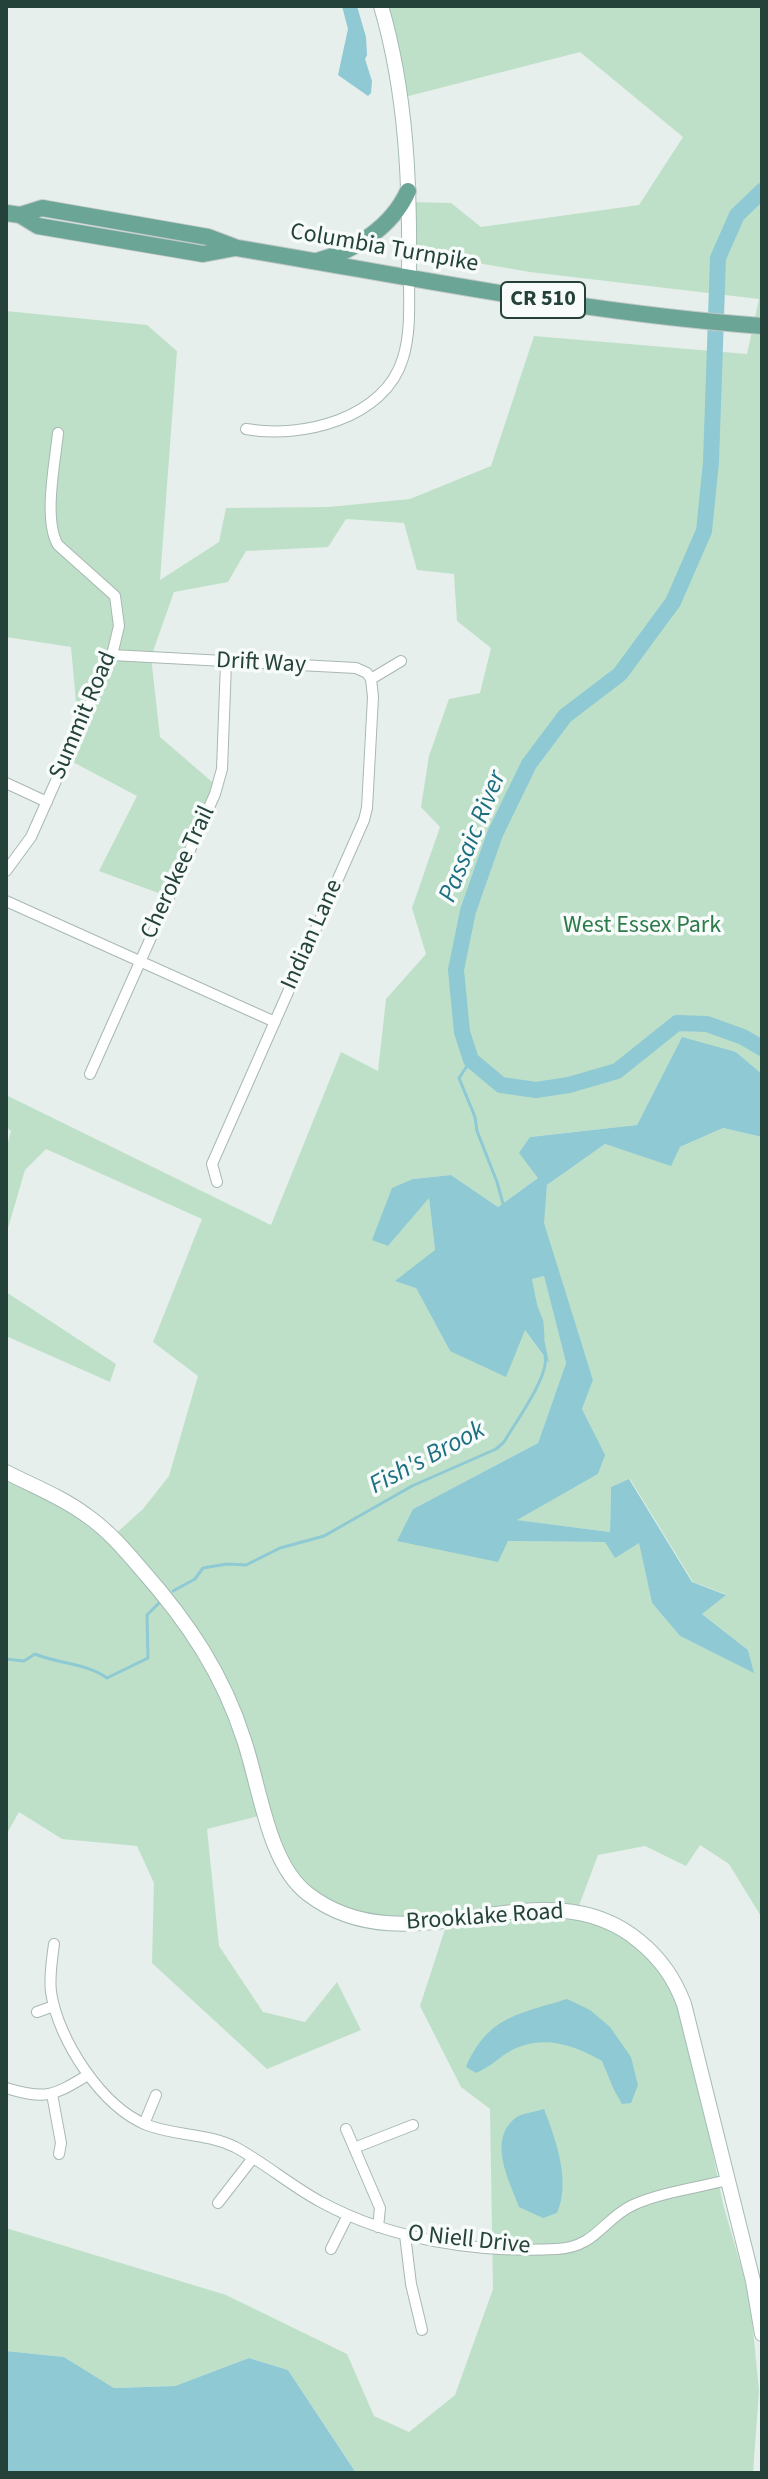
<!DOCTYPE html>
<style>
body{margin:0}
#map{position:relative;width:768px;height:2479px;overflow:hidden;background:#e6efeb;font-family:"Source Sans 3",sans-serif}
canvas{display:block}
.frame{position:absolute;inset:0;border:8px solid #24423a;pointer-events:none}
</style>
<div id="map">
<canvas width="768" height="2479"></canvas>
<div class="frame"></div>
</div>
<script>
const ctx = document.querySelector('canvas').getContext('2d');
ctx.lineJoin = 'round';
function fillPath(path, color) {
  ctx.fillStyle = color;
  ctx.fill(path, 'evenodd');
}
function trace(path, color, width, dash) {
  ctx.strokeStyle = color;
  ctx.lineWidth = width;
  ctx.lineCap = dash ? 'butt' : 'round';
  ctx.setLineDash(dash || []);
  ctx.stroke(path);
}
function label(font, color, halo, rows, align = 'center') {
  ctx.font = font + ' "Source Sans 3",sans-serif';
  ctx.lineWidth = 7;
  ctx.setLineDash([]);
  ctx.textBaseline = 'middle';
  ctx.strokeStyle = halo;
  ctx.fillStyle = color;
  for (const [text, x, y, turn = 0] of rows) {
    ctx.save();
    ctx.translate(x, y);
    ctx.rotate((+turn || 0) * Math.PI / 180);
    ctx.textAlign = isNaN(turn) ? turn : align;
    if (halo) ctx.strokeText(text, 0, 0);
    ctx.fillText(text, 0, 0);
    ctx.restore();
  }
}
fillPath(new Path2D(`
 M374 6H762V1074L736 1052 680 1041 637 1125 530 1137 538 1178 498 1207 451 1175 413 1179 388 1246 429 1197 435 1250 416 1288 450 1351 525 1330 547 1361 532 1278 544 1276 566 1363 538 1443 413 1509 508 1541 639 1542 652 1603 680 1636 753 1672 748 1650 701 1613 725 1594 693 1582 630 1479 611 1487 610 1532 516 1520 598 1474 604 1455 582 1409 593 1380 543 1223 547 1185 605 1144 671 1165 680 1147 723 1128 762 1137V1918L729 1864 700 1845 686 1866 645 1846 598 1855 577 1911 646 1944 681 1996 723 2204 750 2298 759 2391 753 2473H356L288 2370 249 2358 175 2386 114 2388 64 2357 6 2351V2228L226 2295 347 2354 374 2416 409 2432 455 2395 493 2289 490 2109 461 2087 420 2006 447 1923 372 1922 316 1898 291 1875 271 1813 207 1829 219 1946 263 2012 305 2022 337 1982 361 2030 267 2069 152 1963 154 1883 137 1846 62 1839 19 1812 6 1835V1472L113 1536 143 1509 169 1476 198 1376 153 1342 202 1219 46 1149 25 1170 6 1235V1150L11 1131 6 1127V1095L271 1225 341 1052 378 1071 386 999 426 954 412 908 440 827 421 807 429 756 449 699 480 693 491 648 457 621 454 574 417 570 404 523 346 519 328 547 246 551 228 582 174 592 151 657 160 737 218 787 169 897 99 871 137 796 69 760 79 735 71 647 6 637V311L147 325 177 351 160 580 219 542 226 508 329 507 410 499 491 466 534 336 747 354 759 299 530 272 408 251 409 202 451 203 481 227 639 205 683 137 580 52 401 98Z
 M6 1292 116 1364 110 1382 6 1336Z`), '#bfe0c8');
fillPath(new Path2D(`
 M342 6H357L366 37 367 55 365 59 372 81 371 93 368 96 338 75 348 29Z
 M682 1037 736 1052 762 1074V1137L723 1128 680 1147 671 1166 605 1144 547 1185 544 1223 593 1380 582 1409 605 1455 598 1474 517 1520 610 1532 611 1487 629 1479 692 1582 726 1595 702 1614 748 1650 754 1673 680 1636 652 1603 639 1543 615 1558 605 1542 508 1541 498 1562 397 1541 413 1509 538 1443 566 1363 544 1276 532 1279 549 1363 525 1330 506 1377 450 1351 416 1288 395 1281 435 1250 429 1198 388 1246 372 1240 392 1188 413 1179 451 1175 498 1207 538 1178 519 1153 530 1137 637 1125Z
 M567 1999 590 2010 610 2027 631 2057 638 2085 631 2103 622 2104 614 2090 602 2061C573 2044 539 2033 507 2053 495 2061 491 2066 476 2073L466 2067C488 2016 519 2014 567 1999Z
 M544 2109C556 2140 571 2182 557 2213L543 2218 519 2207C509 2180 488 2142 514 2119 521 2113 535 2112 544 2109Z
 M6 2351 64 2357 114 2388 175 2386 249 2358 288 2370 356 2473H6Z`), '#8ec9d4');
trace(new Path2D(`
 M471 1060 459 1078 475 1117 477 1131 497 1182 504 1207
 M537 1309 542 1322 543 1337
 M173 1591 195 1579 203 1568 227 1564 246 1565 280 1548 324 1536 412 1486 496 1449 504 1442C515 1423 550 1375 545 1356
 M6 1659 24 1661 35 1654C59 1664 86 1663 107 1678L148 1658 147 1615 159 1603`), '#8ec9d4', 3);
trace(new Path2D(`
 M762 191 737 215 718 258 711 462 704 531 673 602 620 674 565 716 529 764 495 834 468 911 456 970 462 1032 471 1060 501 1085 536 1090 569 1085 617 1071 677 1023 707 1024 743 1037 762 1048`), '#8ec9d4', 16);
const street = new Path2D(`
 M246 429C301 439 385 419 403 358 411 332 409 303 409 277
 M112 655 356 668 367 673 371 679
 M371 679 401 661
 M6 783 47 802
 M6 871 31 837 112 655 119 626 115 596 58 545C43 520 55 463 58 433
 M6 901 275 1022
 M90 1074 215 794 222 769 226 663
 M217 1182 212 1164 364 820 367 808 373 697 371 679
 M54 1944C52 1960 49 1976 51 1992 58 2040 102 2107 147 2125 176 2136 206 2133 235 2147 265 2163 291 2186 321 2202 391 2240 478 2253 557 2249 596 2247 603 2219 633 2205 662 2192 697 2188 727 2180
 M37 2012 54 2006
 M6 2088C46 2100 53 2096 88 2075
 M52 2094 61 2143 59 2154
 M144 2124 156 2095
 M346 2129 380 2208 378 2227
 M354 2148 413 2125
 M218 2203 253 2158
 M405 2235 411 2284 422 2330
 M331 2249 348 2215`);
const secondary = new Path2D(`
 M381 6C407 95 410 185 409 277
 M6 1472C33 1486 62 1497 86 1515 108 1530 125 1550 142 1570 188 1622 223 1674 244 1740 260 1787 268 1864 308 1894 411 1973 541 1860 639 1941 661 1959 674 1978 684 2004L753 2281 762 2334`);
const primary = new Path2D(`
 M6 213 20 215 38 226 203 254 235 248
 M20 215 42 208 208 237 237 248C411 277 585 313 762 326
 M317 261C354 251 392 227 408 191`);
trace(street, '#a8b8b2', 12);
trace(secondary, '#a4bbb3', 16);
trace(primary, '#c2cac8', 18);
trace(street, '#fff', 10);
trace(secondary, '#fff', 14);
trace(primary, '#6aa596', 16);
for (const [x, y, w] of [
 [543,300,84]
]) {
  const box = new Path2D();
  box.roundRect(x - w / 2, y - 18, w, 36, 6);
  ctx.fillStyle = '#f7fbf9';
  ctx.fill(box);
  trace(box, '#24423a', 2);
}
label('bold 22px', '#24423a', null, [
 ["CR 510",543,300]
]);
label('24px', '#24423a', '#f7fbf9', [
 ["Columbia Turnpike",384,249,10],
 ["Drift Way",261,664,3],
 ["Summit Road",84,716,-67],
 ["Cherokee Trail",179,873,-65],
 ["Indian Lane",313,935,-66],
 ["Brooklake Road",485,1918,-4],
 ["O Niell Drive",469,2241,6]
]);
label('24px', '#2d7a4b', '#f7fbf9', [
 ["West Essex Park",642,927]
]);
label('italic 26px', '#1c6f80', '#f7fbf9', [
 ["Passaic River",474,837,-68],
 ["Fish's Brook",428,1459,-28]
]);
</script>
